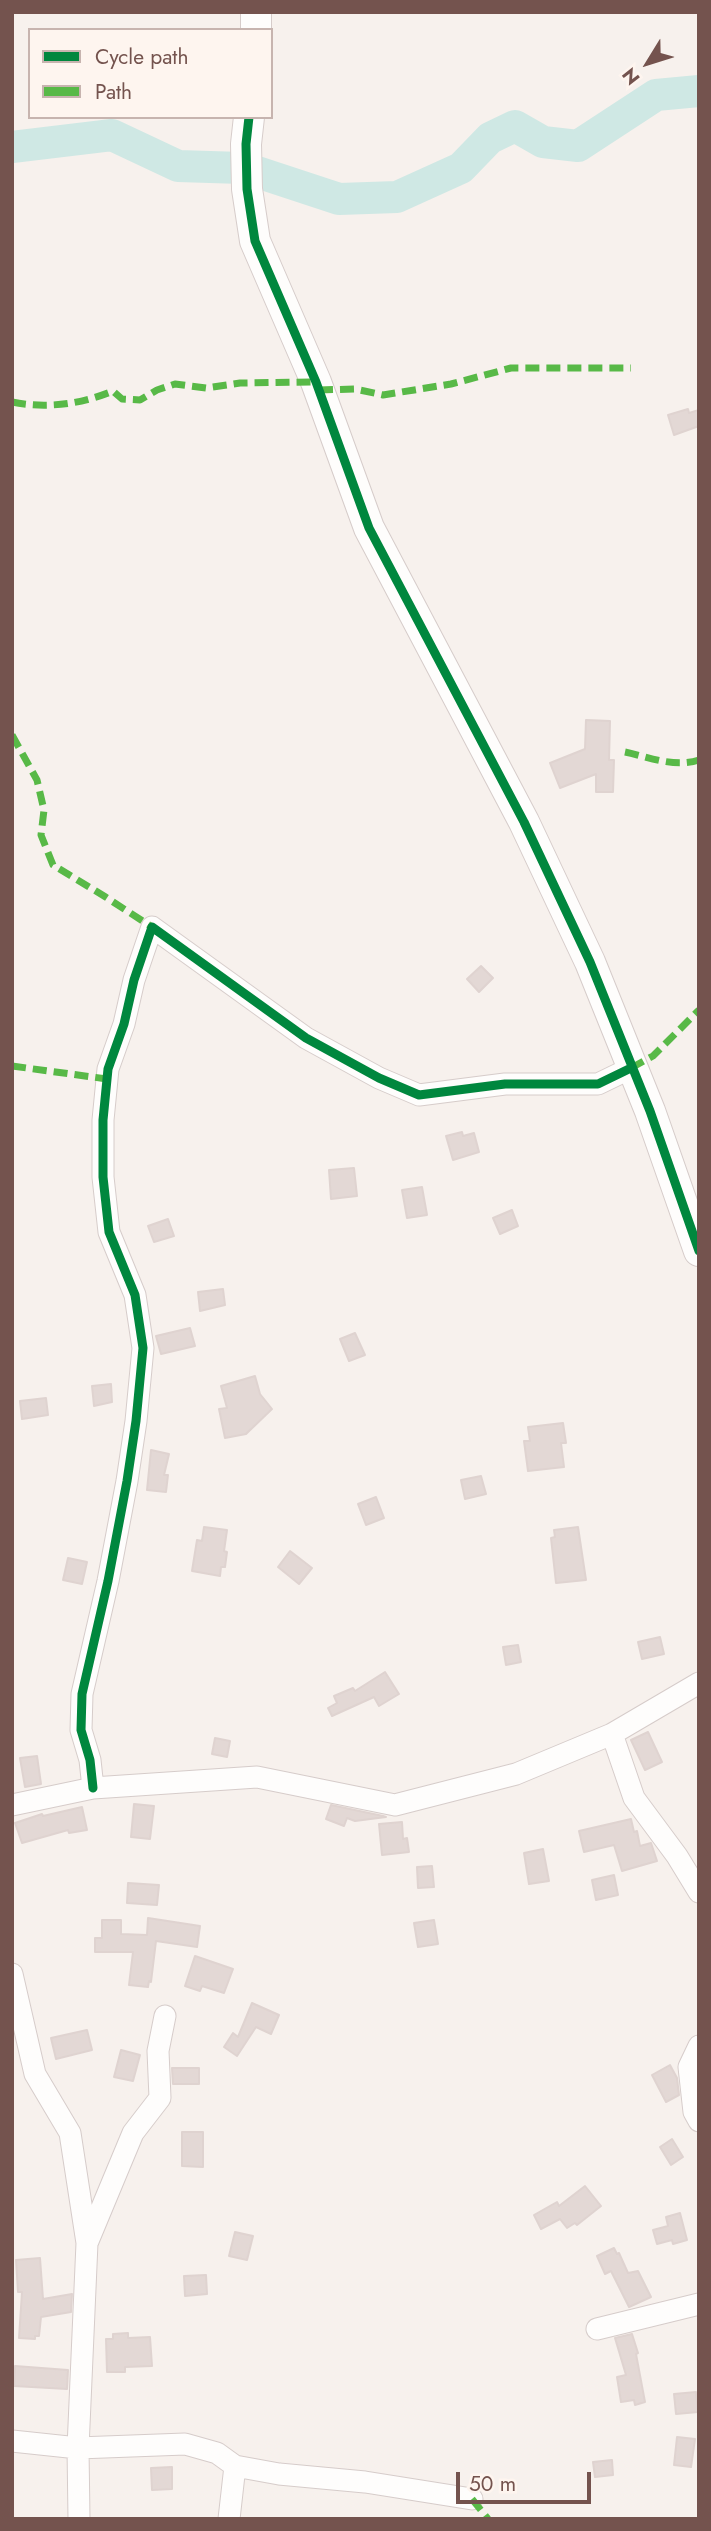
<!DOCTYPE html>
<style>
body{margin:0}
#map{position:relative;width:711px;height:2531px;overflow:hidden;background:#f7f1ed;font-family:Jost,sans-serif}
canvas{display:block}
.frame{position:absolute;inset:0;border:14px solid #74534e;pointer-events:none}
.legend{position:absolute;left:28px;top:28px;width:245px;height:91px;box-sizing:border-box;background:#fef5ef;border:2px solid #c7b4af;margin:0;padding:9px 12px;list-style:none;font-size:21px;color:#74534e}
.legend li{display:flex;align-items:center;gap:14px;height:35px}
.legend b{width:35px;border:2px solid #c7b4af}
.north{position:absolute;left:613px;top:28px;width:70px;height:70px;-webkit-text-stroke:5px #fef5ef;paint-order:stroke;rotate:232deg;font-size:19px;font-weight:700;line-height:28px;text-align:center;color:#74534e}
.north::after{content:'';display:block;margin:auto;width:24px;height:32px;background:#74534e;clip-path:polygon(50% 0,100% 100%,50% 72%,0 100%)}
.scale{position:absolute;left:456px;top:2472px;width:135px;height:32px;box-sizing:border-box;border:4px solid #74534e;border-top:0;padding-left:9px;font-size:21px;line-height:24px;white-space:nowrap;color:#74534e;-webkit-text-stroke:5px #fef5ef;paint-order:stroke}
</style>
<div id="map">
<canvas width="711" height="2531"></canvas>
<div class="frame"></div>
<ul class="legend">
<li><b style="height:9px;background:#00873e"></b>Cycle path</li>
<li><b style="height:9px;background:#58b947"></b>Path</li>
</ul>
<div class="north">N</div>
<div class="scale">50 m</div>
</div>
<script>
const ctx = document.querySelector('canvas').getContext('2d');
ctx.lineJoin = 'round';
function trace(path, color, width, dash) {
  ctx.strokeStyle = color;
  ctx.lineWidth = width;
  ctx.lineCap = dash ? 'butt' : 'round';
  ctx.setLineDash(dash || []);
  ctx.stroke(path);
}
function fillPath(path, color) {
  ctx.fillStyle = color;
  ctx.fill(path, 'evenodd');
}
trace(new Path2D(`
 M12 147 112 135 178 166 242 168
 M257 172 339 199 397 197 461 168 490 138 515 126 543 142 578 146 656 95 699 91`), '#cfe8e4', 32);
const building = new Path2D(`
 M688 409 689 413 699 410V426L674 435 668 415Z
 M586 720 610 721 609 760H614L613 792H596V774L560 788 550 763 585 749Z
 M481 966 493 978 479 992 467 979Z
 M462 1132 463 1136 474 1133 479 1152 453 1160 446 1136Z
 M354 1168 357 1196 331 1199 329 1170Z
 M422 1187 427 1215 407 1218 402 1190Z
 M512 1210 518 1226 500 1234 493 1218Z
 M168 1219 174 1236 154 1242 148 1226Z
 M223 1289 225 1305 200 1311 198 1292Z
 M190 1328 195 1346 161 1354 156 1336Z
 M355 1333 365 1355 349 1361 340 1339Z
 M255 1376 260 1394 272 1409 246 1434 225 1438 219 1409 227 1408 221 1386Z
 M111 1384 112 1402 94 1406 92 1386Z
 M46 1398 48 1415 22 1419 20 1401Z
 M563 1423 566 1443H561L564 1467 528 1471 524 1441H530L528 1427Z
 M151 1450 169 1454 164 1475H168L166 1492 147 1490Z
 M481 1476 486 1494 465 1499 461 1480Z
 M376 1497 384 1518 366 1525 358 1504Z
 M204 1527 227 1530 224 1551 227 1552 225 1567H221L220 1576 192 1571 197 1540 202 1541Z
 M578 1527 586 1580 556 1583 551 1538 555 1537 554 1530Z
 M290 1551 312 1568 299 1584 278 1567Z
 M68 1558 87 1562 82 1584 63 1580Z
 M660 1637 664 1654 642 1659 638 1642Z
 M518 1645 521 1662 506 1665 503 1647Z
 M385 1672 399 1694 379 1706 374 1697 332 1716 328 1708 337 1703 334 1696 353 1688 355 1691Z
 M648 1732 662 1762 645 1770 631 1740Z
 M215 1738 230 1741 227 1757 212 1754Z
 M37 1756 41 1784 25 1787 20 1758Z
 M134 1804 154 1806 150 1839 131 1837Z
 M331 1805 383 1816 386 1817 355 1821 347 1818 344 1826 326 1819Z
 M82 1807 87 1830 69 1833 68 1830 22 1843 15 1823 42 1814 43 1816Z
 M631 1819 634 1832 637 1831 640 1846 651 1843 657 1861 622 1871 614 1845 584 1852 579 1831Z
 M402 1822 403 1839 407 1838 409 1852 382 1855 379 1824Z
 M543 1849 549 1881 529 1884 524 1853Z
 M432 1866 434 1887 418 1888 417 1867Z
 M614 1875 618 1895 596 1900 592 1880Z
 M128 1883 159 1885 157 1905 127 1903Z
 M148 1918 200 1926 197 1947 156 1941 151 1982 149 1981 148 1987 129 1985 133 1952H95V1938H102V1920H121V1934L147 1935Z
 M434 1920 438 1944 418 1947 414 1923Z
 M195 1956 233 1969 224 1993 202 1986 200 1991 185 1986Z
 M252 2003 279 2015 271 2034 256 2027 237 2056 224 2047 233 2033 238 2037Z
 M87 2030 92 2050 56 2059 51 2038Z
 M121 2050 140 2055 133 2081 114 2077Z
 M670 2065 677 2078 679 2095 666 2102 652 2075Z
 M172 2068H199V2084H173Z
 M182 2132H203V2167L182 2166Z
 M672 2139 683 2157 671 2165 660 2147Z
 M585 2186 601 2206 577 2225 575 2223 567 2228 560 2219 541 2229 534 2215 557 2202 559 2206Z
 M680 2213 687 2240 673 2244 672 2240 657 2244 653 2230 668 2226 666 2217Z
 M235 2232 253 2236 247 2260 229 2256Z
 M614 2248 617 2254 619 2253 628 2273 638 2271 651 2297 629 2307 611 2271 605 2274 597 2256Z
 M40 2258 43 2299 72 2294 71 2312 41 2317 39 2336H35V2339L19 2338 22 2292H18L16 2260Z
 M206 2275 207 2294 185 2296 184 2276Z
 M128 2333V2338L150 2337 152 2366 125 2367V2372H107L106 2339H113V2334Z
 M632 2334 638 2353 636 2354 645 2402 635 2405 634 2400 621 2402 617 2377 626 2375 615 2338Z
 M15 2366 68 2370 67 2389 14 2386Z
 M696 2392 698 2412 676 2414 674 2394Z
 M677 2437 695 2439 691 2467 674 2465Z
 M612 2460 613 2475 595 2477 593 2462Z
 M172 2467V2489L152 2490 151 2468Z`);
fillPath(building, '#e3d8d5');
trace(building, '#dfd3d0', 2);
const street = new Path2D(`
 M699 1683 612 1734 634 1798 677 1856 699 1892
 M93 1788 90 1760 81 1730 82 1694 108 1581 127 1481 136 1421 143 1348 135 1295 109 1232 103 1177V1120L108 1069 124 1024 134 980 152 927 306 1038 379 1078 419 1095 505 1084H598L631 1068
 M12 1805 93 1788 257 1777 395 1805 516 1774 612 1734
 M12 1974 35 2074 70 2133 87 2243 78 2448 79 2519
 M699 2046 689 2067 694 2112 699 2121
 M88 2241 133 2133 160 2098 158 2051 165 2016
 M597 2329 699 2304
 M12 2441 78 2448 185 2444 217 2453 235 2466 229 2519
 M235 2466 279 2474 365 2482 472 2499`);
const secondary = new Path2D(`
 M256 30V12
 M249 117 246 144 247 189 255 241 316 382 369 528 524 822 590 962 650 1111 699 1251`);
trace(street, '#d6ccca', 23);
trace(secondary, '#d6ccca', 32);
trace(street, '#fefdfc', 21);
trace(secondary, '#fefdfc', 30);
trace(new Path2D(`
 M319 390 355 389 383 395 451 384 511 368H631
 M12 402C47 409 81 404 113 391L122 399 140 400 157 390 175 384 206 388 240 383 316 382
 M12 735 37 780 44 810 41 835 53 865 104 896 152 927
 M625 752C649 757 674 768 699 760
 M12 1066 107 1079
 M631 1068 653 1056 699 1010
 M472 2499 488 2519`), '#58b947', 7, [14, 7]);
trace(new Path2D(`
 M249 117 246 144 247 189 255 241 316 382 369 528 524 822 590 962 650 1111 699 1251
 M93 1788 90 1760 81 1730 82 1694 108 1581 127 1481 136 1421 143 1348 135 1295 109 1232 103 1177V1120L108 1069 124 1024 134 980 152 927 306 1038 379 1078 419 1095 505 1084H598L631 1068`), '#00873e', 9);
</script>
